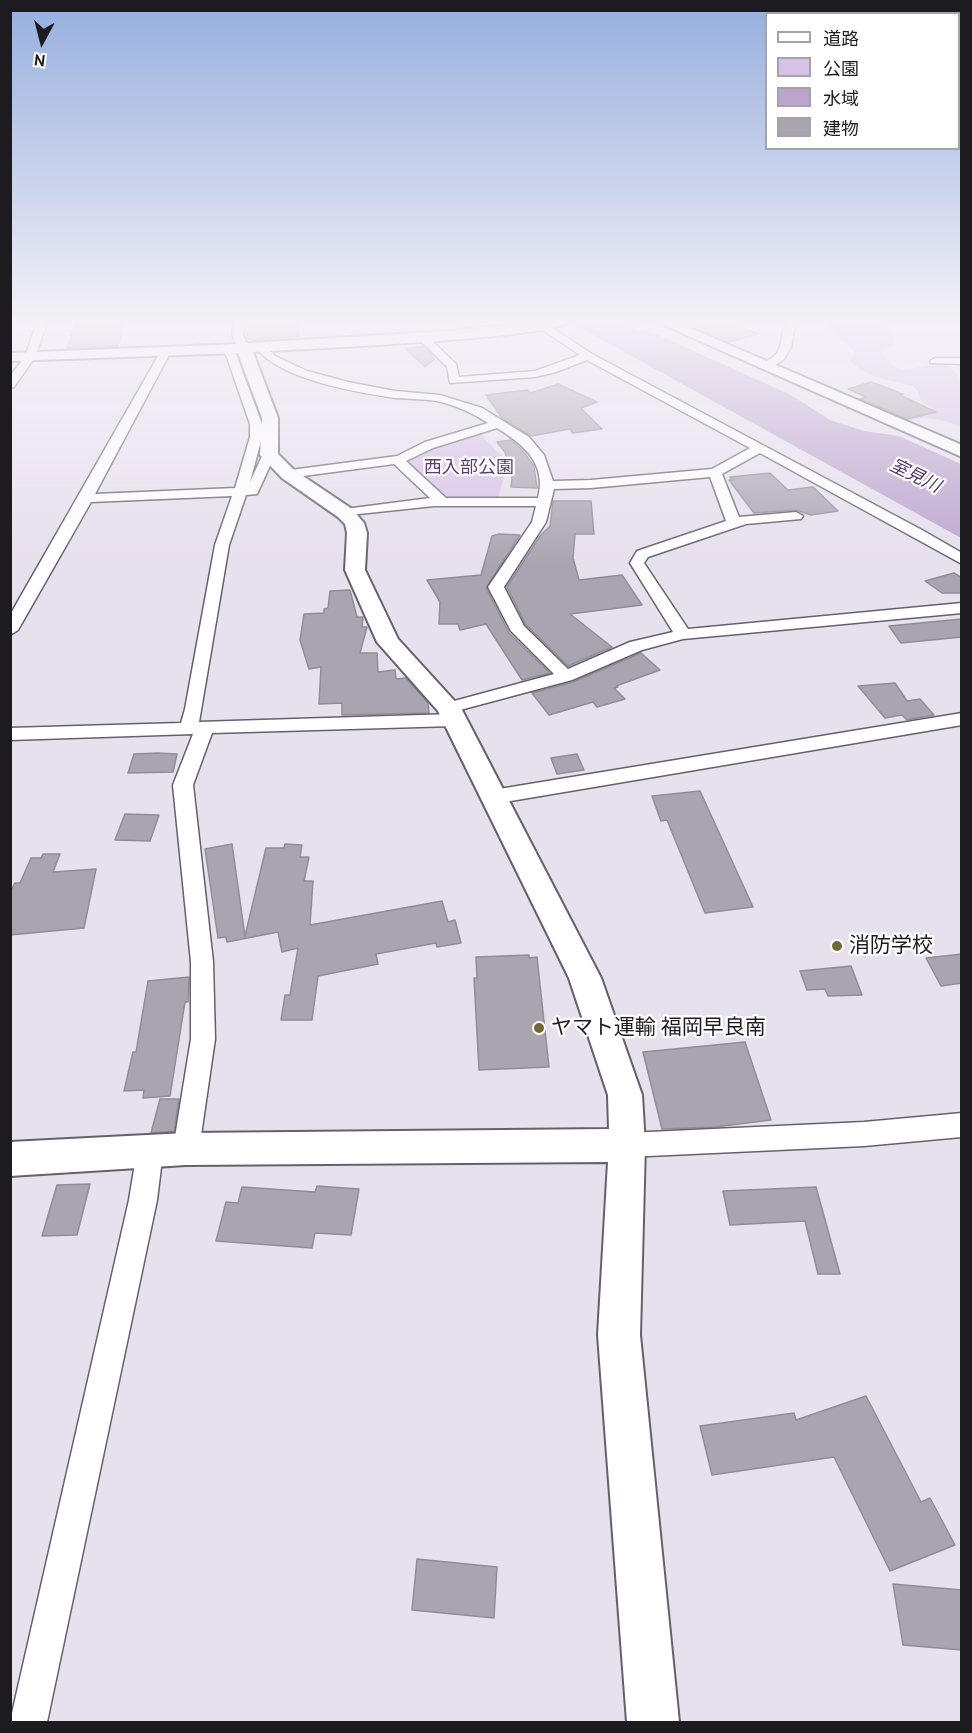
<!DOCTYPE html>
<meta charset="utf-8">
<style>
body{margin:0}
#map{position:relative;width:972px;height:1733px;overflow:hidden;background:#e7e0ed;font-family:Cabin,"Noto Sans JP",sans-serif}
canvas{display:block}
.frame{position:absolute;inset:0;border:12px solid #1d1b1f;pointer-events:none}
.legend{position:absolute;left:765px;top:12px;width:195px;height:138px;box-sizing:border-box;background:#fff;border:2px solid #a5a4a5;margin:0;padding:8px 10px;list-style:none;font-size:18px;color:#1d1b1f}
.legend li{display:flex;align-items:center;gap:12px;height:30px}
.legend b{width:30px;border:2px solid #a5a4a5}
.north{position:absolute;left:12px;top:12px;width:60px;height:60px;-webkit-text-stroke:4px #fff;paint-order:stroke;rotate:187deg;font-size:16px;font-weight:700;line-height:24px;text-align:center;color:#1d1b1f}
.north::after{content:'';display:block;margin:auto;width:21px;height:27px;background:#1d1b1f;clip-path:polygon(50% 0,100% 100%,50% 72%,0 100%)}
</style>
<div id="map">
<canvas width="972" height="1733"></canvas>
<div class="frame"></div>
<ul class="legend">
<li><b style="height:8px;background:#fff"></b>道路</li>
<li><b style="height:16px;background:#d6c2e6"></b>公園</li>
<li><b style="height:16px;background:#bba4ce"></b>水域</li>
<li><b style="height:16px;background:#aaa4b0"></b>建物</li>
</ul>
<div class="north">N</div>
</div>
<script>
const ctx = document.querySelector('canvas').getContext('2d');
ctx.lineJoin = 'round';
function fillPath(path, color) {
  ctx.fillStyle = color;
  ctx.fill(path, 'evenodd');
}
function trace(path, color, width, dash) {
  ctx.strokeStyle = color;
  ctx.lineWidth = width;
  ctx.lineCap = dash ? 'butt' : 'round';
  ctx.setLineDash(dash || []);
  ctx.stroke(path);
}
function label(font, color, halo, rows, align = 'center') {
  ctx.font = font + ' Cabin,"Noto Sans JP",sans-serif';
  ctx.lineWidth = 4.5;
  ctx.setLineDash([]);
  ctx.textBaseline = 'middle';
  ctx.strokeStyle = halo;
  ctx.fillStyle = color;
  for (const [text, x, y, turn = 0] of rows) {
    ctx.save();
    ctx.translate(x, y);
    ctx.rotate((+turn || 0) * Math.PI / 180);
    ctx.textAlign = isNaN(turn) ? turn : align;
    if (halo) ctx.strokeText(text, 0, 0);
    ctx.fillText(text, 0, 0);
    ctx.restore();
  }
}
fillPath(new Path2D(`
 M834 322H884L888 332 894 336 892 344 883 352V356C905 385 929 355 948 366 953 369 958 375 961 380V427C945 420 922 414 907 422L898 419 935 410 921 401 918 391 913 386C890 380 868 379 850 361L854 354 853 350 827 328Z
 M479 433 508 462 498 499H445L404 463 433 447Z`), '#d6c2e6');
fillPath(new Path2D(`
 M570 322H622L637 329 656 334 791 395 830 420 864 431 899 436 961 464V538Z`), '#bba4ce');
const building = new Path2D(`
 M76 322H124L118 346 67 349Z
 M249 322H298L299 336 252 341V339H247Z
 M682 322H729L759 334 729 342Z
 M423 346 435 359 425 367 406 349Z
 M871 382 903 394 900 395 936 412 907 419 860 399 866 397 848 389Z
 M558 384 597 402 581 408 602 429 573 433 570 429 531 436 502 418 486 395 527 390 531 393Z
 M511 440 522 450 534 466 537 488 511 487 512 478 505 452 497 442Z
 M770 473 788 490 813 487 838 511 811 515 796 510 754 513 729 480H732L730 477Z
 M553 501H591L594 534H575L573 558 579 580 622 575 642 605 570 614 612 647 568 666 526 625 507 587 540 536 550 526Z
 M499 534 520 535 486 588 509 633 550 673 522 680 486 624 460 630 458 624H439L440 602 427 580 481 575 492 536Z
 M954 573 962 578V593H942L925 581Z
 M350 590 357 617H363L362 627H367L360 653H377L378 672 395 670 396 679 406 678 428 703 429 713 342 715V703L319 704 321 667 309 669 300 640 304 614 324 613V609L328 608 330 591Z
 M962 619V637L901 643 889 626Z
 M641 653 660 670 616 686 618 687 614 688 625 699 597 707 593 702 549 715 532 693 573 682Z
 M895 683 907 701 920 699 934 715 907 720 902 715 885 718 858 686Z
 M134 754 158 753 177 754 173 772 128 773Z
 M577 754 584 770 557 774 551 758Z
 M700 791 711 815 753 907 705 913 667 820 661 821 652 796Z
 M125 814 159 815 150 841 115 840Z
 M232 844 245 936 266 848H284L285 844 302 845 300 857H309L304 881H313L310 925 442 901 448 922 455 920 461 943 437 947 436 943 376 954 378 964 318 976 312 1020H281L285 995H290L298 948 282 952 278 932 227 942 226 937 218 938 205 849Z
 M43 854H60L53 872 96 869 84 928 10 935V892L15 883H20L31 858H41Z
 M962 954V983L941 986 926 958Z
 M529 955V958L537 957 549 1067 479 1070 474 978H477L476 957Z
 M851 966 862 995 828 996 825 989 807 990 800 971Z
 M189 977 188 1002H185L170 1096 143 1098 144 1090 124 1091 133 1052H136L148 981Z
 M745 1042 771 1120 715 1127 662 1129 643 1052Z
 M160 1099H179L174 1131 151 1133Z
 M90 1184 77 1235 42 1236 57 1185Z
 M317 1186 359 1189 351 1235 315 1233 312 1248 216 1241 226 1202 238 1203 242 1187 315 1192Z
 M816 1187 840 1274H818L805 1221 730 1225 723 1191Z
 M866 1396 921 1502 930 1498 955 1545 890 1571 834 1457 712 1475 700 1426 794 1413 796 1420Z
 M417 1559 497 1567 494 1618 412 1610Z
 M893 1584 962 1590V1650L903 1645Z`);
fillPath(building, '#aaa4b0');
trace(building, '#928c98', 1.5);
const street = new Path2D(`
 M37 322H47L35 357 14 387 10 388V376L25 357Z
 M235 322H245L243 335 249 348 248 350H240C234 341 229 333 235 322Z
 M531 322H543L592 354 922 530 962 553V564L760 453 722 474 739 517 796 512 803 516 801 519 746 524 648 557 644 563 688 629 962 603V613L683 639 642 650 572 680 449 713 443 712 440 708 443 704 554 674 511 631 488 587 532 522 536 506H434L340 516 338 513 345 509 430 498 394 464 288 478 283 477 281 474 283 471 397 456 425 442 488 423C473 413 455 405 437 401 424 399 410 399 396 398 355 392 281 380 255 347L256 345H264L275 356 307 371 348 382 395 391 440 395 482 408 529 437 544 455 553 481 591 480 712 469 750 448 587 360 556 372 535 377 450 383 447 367 417 337 426 335 456 364 459 377 535 371 580 355ZM497 428C523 444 547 463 538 498H446L406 461 433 448ZM710 477 726 521 637 551 630 563 673 632 630 642 568 669 524 626 504 587 546 522 554 489 591 488Z
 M789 322H801L794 329 791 347 784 359 774 366 759 368V364C792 353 774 336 789 322Z
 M229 346 234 349 262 424V437L250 482 264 452H274L275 455 257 494 246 495 229 545 199 722 454 714 460 716 463 720 460 724 454 726 212 733 193 785 213 962 215 1039 199 1149 195 1158 186 1161 177 1158 173 1149 191 1039V962L173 785 193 734 10 740V728L181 723 185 709 215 545 232 496 91 502 18 630 10 635V615L161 351 165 350 170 353 95 494 235 488 250 437V424L224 349Z
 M935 358H962V364L931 363 930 361Z
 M962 713V725L493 804 486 802 483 797 486 792 493 790Z
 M962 1113V1137L864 1146 627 1157 618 1154 614 1145 618 1136 627 1133 864 1122Z
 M150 1139 159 1142 163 1151 157 1200 47 1722H10L129 1200 137 1151 141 1142Z`);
const secondary = new Path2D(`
 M535 322H569C550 339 295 349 253 352L278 418V454L294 470 352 509 364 523 367 533 365 570 398 639 461 708 601 978 642 1095 645 1145 640 1335 679 1722H627L598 1335 608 1162 186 1165 10 1176V1142L186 1133 609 1129 608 1095 569 978 438 711 377 642 345 570 347 533 345 524 338 517 282 478 260 455 262 418 238 353 10 361V353L216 345 450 331Z
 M657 322H676L962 445V457Z`);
trace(street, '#67606c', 3);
trace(secondary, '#67606c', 4);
fillPath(street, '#fff');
fillPath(secondary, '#fff');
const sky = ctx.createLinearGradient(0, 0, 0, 565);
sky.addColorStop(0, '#96aede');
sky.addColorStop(0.57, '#f4f1f7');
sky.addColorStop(1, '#f4f1f700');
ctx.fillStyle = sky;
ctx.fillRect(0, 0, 972, 565);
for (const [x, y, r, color] of [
 [837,946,6,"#716835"],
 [539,1028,6,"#716835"]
]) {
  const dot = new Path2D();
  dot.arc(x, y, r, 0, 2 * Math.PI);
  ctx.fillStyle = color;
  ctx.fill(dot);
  trace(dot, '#fff', 2);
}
label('18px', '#5c3d73', '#fff', [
 ["西入部公園",469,468]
]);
label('italic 18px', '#56376d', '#fff', [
 ["室見川",915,476,26]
]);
label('21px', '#1d1b1f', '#fff', [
 ["消防学校",849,946],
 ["ヤマト運輸 福岡早良南",551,1028]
], 'left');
</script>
